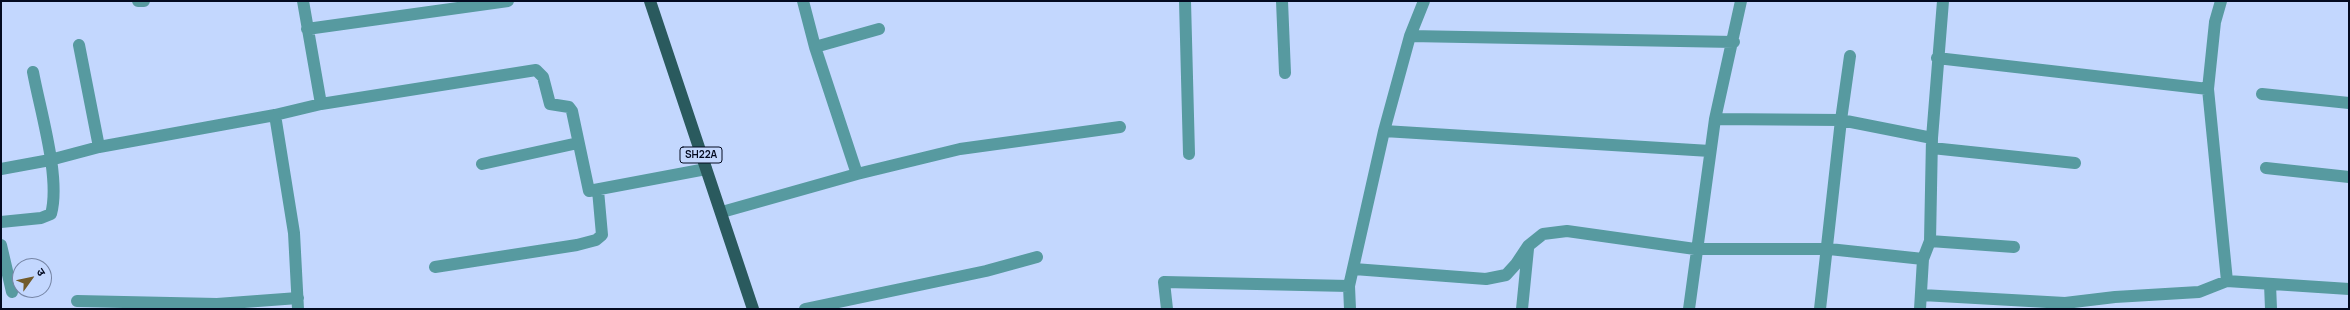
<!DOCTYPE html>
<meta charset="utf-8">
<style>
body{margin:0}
#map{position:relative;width:2350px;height:310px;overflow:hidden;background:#c3d7fe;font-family:Manrope,"Noto Sans Devanagari",sans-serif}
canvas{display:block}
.frame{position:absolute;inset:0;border:2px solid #030a20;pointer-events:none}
.north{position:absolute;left:12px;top:258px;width:40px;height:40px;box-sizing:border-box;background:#c3d7fe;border:1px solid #7685a5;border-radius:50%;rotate:57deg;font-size:11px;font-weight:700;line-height:16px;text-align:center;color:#030a20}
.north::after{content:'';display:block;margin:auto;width:14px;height:18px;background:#725b2b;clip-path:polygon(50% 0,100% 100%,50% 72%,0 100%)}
</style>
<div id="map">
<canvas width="2350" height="310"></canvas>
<div class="frame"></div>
<div class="north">उ</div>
</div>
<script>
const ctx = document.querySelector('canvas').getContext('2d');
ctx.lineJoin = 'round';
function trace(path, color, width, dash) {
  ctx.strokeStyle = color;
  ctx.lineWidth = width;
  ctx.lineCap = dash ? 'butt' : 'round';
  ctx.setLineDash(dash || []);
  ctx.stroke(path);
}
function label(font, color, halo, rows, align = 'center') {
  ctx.font = font + ' Manrope,sans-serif';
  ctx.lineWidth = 4;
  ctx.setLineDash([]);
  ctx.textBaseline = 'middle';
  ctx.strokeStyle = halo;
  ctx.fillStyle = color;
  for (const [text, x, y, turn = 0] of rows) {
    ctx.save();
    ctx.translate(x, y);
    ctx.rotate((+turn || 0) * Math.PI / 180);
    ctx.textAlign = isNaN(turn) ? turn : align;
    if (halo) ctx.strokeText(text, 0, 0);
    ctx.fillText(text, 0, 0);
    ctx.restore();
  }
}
trace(new Path2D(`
 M138 1H144
 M303 1 321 104
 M1185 1 1189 154
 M1282 1 1285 73
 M2221 1 2215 22 2208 89 2227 281 2349 289
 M307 29 508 1
 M1410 36 1734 42
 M79 45 99 147 275 115 321 104 536 70 543 77 550 104 569 107 572 111 589 191 706 169
 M815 47 879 29
 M1937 58 2208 89
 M2262 94 2349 103
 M275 115 294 233 298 309
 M1715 119 1841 120 1932 138
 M1384 131 1710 151
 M1932 148 2075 163
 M482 164 578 143
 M2266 168 2349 177
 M1 169 50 160 99 147
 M857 174 960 149 1120 127
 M722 212 857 174 815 47 803 1
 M1 222 41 218 51 214C61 178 40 110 33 72
 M1930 241 2014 247
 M1 245 12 292
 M435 267 577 245 596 240 602 235 598 190
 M1354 269 1486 279 1506 275 1516 264 1528 246 1543 234 1567 231 1695 249H1829L1923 259
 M2270 284 2271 309
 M1922 295 2065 303V309
 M77 301 217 304 298 298
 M2065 303 2115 297 2199 292 2227 281
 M805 309 986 271 1037 257
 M1167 309 1164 282 1349 286
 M1350 309 1349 286 1384 131 1410 36 1424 1
 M1522 309 1528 249
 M1689 309 1715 119 1741 1
 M1820 309 1841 120 1850 56
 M1920 309 1923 259 1930 241 1932 138 1943 1`), '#579aa0', 12);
trace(new Path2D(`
 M650 1 753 309`), '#2a5a5e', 12);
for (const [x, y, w] of [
 [701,155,42]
]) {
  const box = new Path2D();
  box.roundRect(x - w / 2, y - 8, w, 16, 3);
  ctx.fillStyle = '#c3d7fe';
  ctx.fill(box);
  trace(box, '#030a20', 1);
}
label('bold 10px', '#030a20', null, [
 ["SH22A",701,155]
]);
</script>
